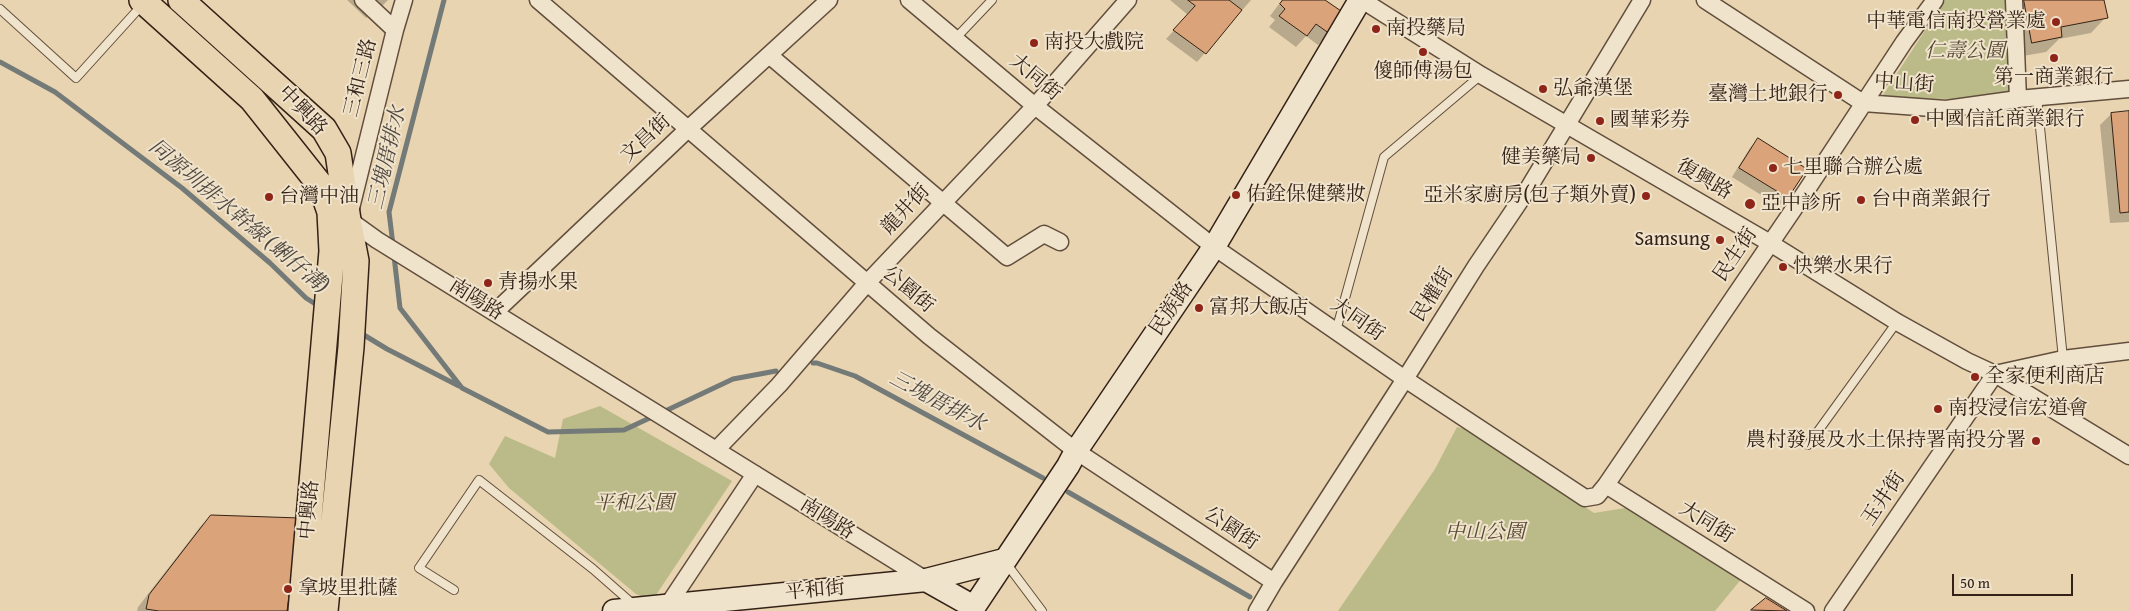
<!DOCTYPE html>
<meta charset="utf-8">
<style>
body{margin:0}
#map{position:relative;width:2129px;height:611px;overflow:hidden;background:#e8d4b0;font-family:"Gentium Book Plus",serif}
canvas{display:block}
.scale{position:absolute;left:1952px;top:574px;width:121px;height:22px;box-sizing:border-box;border:2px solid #352217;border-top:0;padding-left:6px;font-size:15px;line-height:18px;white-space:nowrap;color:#352217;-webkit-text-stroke:4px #f0e3cc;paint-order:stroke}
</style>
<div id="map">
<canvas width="2129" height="611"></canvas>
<div class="scale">50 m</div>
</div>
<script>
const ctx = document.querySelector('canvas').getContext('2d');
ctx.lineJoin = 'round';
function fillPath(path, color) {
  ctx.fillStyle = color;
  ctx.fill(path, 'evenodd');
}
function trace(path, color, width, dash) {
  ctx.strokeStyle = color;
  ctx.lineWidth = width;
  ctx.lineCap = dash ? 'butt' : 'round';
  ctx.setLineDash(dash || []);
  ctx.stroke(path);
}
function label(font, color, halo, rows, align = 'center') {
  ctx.font = font + ' "Gentium Book Plus","Noto Serif TC",serif';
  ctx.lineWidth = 4;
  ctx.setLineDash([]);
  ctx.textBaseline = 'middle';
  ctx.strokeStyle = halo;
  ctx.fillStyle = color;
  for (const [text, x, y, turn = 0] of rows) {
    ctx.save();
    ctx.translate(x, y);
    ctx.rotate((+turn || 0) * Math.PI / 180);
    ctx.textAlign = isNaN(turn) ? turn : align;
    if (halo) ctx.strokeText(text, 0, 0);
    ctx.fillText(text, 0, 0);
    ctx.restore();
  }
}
fillPath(new Path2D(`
 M1945 0H2006L2013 92 1958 99 1881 98Z
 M600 406 732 481 652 601 636 594 509 488 489 464 505 436 555 458 563 419Z
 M1457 427 1472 431 1594 513 1625 508 1671 532 1743 577 1715 611H1338L1435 469Z`), '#babb88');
fillPath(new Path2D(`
 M347 0H388L376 12 366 18Z
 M1170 0H1251L1197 62 1166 39 1188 15Z
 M1282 0H1323L1329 34 1318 45 1306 36 1296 47 1269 27 1275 20 1270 16Z
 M2020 0H2103L2106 17 2091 33 2059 39 2046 52 2017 57Z
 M2129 112V222L2110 223 2100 125 2111 114Z
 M1758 140 1805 169 1787 198 1779 206 1732 177 1750 148Z
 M211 516 286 611H137L138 607 200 527Z
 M1766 599 1784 611H1752Z`), '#0003');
trace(new Path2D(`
 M0 62 55 92 182 188 270 263 306 298 320 307
 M393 245 389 212 444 0
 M394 256 400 308 462 388 548 432 624 430 654 416
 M359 332 387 349 459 386
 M813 363H817L855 376 1043 478
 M661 413 733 379 776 371
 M1068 492 1250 597`), '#737a77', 5);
const building = new Path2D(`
 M1188 0H1229L1242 10 1206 54 1173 30 1195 6Z
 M1283 0H1325L1344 13 1330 34 1316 24 1307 36 1279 16 1285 9 1280 4Z
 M2024 0H2104L2108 18 2061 27 2062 37 2032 43Z
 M2129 111V212L2120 213 2111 113Z
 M1758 138 1807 169 1788 198 1739 168Z
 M211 515 300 518 287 611H159L146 609 149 595Z
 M1766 598 1787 611 1751 610Z`);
fillPath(building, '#daa379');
trace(building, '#352217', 1);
const lane = new Path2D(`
 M0 9 76 78 143 4
 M955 39 992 0
 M2037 97 2063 359
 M1336 331 1384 157 1481 75
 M1808 445 1897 322
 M1006 563 1042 611
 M454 590 419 568 479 480 593 569 634 605`);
const street = new Path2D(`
 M363 0 395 30
 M538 0 929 336 1076 451 1274 582
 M909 0 1035 106 1214 247 1405 379 1585 498 1597 496 1606 485 1806 611
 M1362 0 1481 75 1770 243 1897 322 1967 361 1995 374 2129 456
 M1705 0 1863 103 1946 109 2018 99 2129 89
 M2014 0 2018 99
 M769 55 1007 257 1044 234 1060 242
 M351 208 395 30 404 0
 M345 217 377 240 926 580
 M495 312 688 129 829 0
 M716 450 779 385 867 283 1035 106 1128 0
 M1606 485 1806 191 1904 42 1935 0
 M668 605 755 474
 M1257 611 1274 582 1405 379 1476 266 1528 189 1642 0
 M1833 611 1995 374 2063 359 2129 351`);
const secondary = new Path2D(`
 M926 580 974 607 1068 466 1076 451 1214 247 1360 0
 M614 611 926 580 1004 560`);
const primary = new Path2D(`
 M142 0 252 99 321 186 330 212 332 251 301 611
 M181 0 324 129 338 153 348 220 356 261 351 347 325 611`);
trace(lane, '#624e3d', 10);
trace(street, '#624e3d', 19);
trace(secondary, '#352217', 25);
trace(primary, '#352217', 28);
trace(lane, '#f0e3cc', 8);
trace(street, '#f0e3cc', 16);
trace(secondary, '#f0e3cc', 22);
trace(primary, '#e8d4b0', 25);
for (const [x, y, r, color] of [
 [2056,22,5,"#8f2418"],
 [1376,29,5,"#8f2418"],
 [1034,43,5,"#8f2418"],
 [1423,52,5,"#8f2418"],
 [2054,58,5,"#8f2418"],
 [1543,89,5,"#8f2418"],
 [1838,95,5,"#8f2418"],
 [1915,120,5,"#8f2418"],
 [1600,121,5,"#8f2418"],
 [1591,158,5,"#8f2418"],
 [1773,168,5,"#8f2418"],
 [1236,195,5,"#8f2418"],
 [1646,196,5,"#8f2418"],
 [269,197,5,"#8f2418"],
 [1861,200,5,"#8f2418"],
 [1750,204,6,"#8f2418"],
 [1720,240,5,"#8f2418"],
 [1783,267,5,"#8f2418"],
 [488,283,5,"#8f2418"],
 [1199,308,5,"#8f2418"],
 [1975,377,5,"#8f2418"],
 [1938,409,5,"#8f2418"],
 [2036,441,5,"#8f2418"],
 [288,589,5,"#8f2418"]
]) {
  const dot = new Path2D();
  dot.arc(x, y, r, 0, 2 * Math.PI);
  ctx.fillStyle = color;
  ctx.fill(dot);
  trace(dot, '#f0e3cc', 2);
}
label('20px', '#352217', '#f0e3cc', [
 ["中華電信南投營業處",2046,22,"right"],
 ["南投藥局",1386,29],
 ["南投大戲院",1044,43],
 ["傻師傅湯包",1423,72,"center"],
 ["第一商業銀行",2054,78,"center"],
 ["弘爺漢堡",1553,89],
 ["臺灣土地銀行",1828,95,"right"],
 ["中國信託商業銀行",1925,120],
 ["國華彩券",1610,121],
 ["健美藥局",1581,158,"right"],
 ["七里聯合辦公處",1783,168],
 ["佑銓保健藥妝",1246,195],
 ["亞米家廚房(包子類外賣)",1636,196,"right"],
 ["台灣中油",279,197],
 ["台中商業銀行",1871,200],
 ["亞中診所",1761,204],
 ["Samsung",1710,240,"right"],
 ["快樂水果行",1793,267],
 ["青揚水果",498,283],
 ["富邦大飯店",1209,308],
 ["全家便利商店",1985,377],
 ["南投浸信宏道會",1948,409],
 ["農村發展及水土保持署南投分署",2026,441,"right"],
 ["拿坡里批薩",298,589]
], 'left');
label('italic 20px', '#564833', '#f0e3cc', [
 ["仁壽公園",1965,52],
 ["平和公園",634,504],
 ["中山公園",1485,533]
]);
label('20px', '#352217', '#f0e3cc', [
 ["三和三路",361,78,-76],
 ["大同街",1035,78,40],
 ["中山街",1904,84,4],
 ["中興路",302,111,46],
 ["文昌街",646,139,-43],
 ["復興路",1704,180,30],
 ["龍井街",906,210,-47],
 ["民生街",1736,255,-56],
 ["公園街",908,290,40],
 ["民權街",1433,295,-58],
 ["南陽路",476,300,32],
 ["民族路",1172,309,-56],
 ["大同街",1357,320,35],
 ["玉井街",1884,499,-56],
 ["中興路",310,510,-85],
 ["南陽路",827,519,32],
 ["大同街",1706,523,32],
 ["公園街",1231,529,34],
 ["平和街",815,591,-5]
]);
label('italic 21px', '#4f473f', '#f0e3cc', [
 ["三塊厝排水",388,158,-77],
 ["同源圳排水幹線 (蜊仔溝)",238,217,40],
 ["三塊厝排水",937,402,28]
]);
</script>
